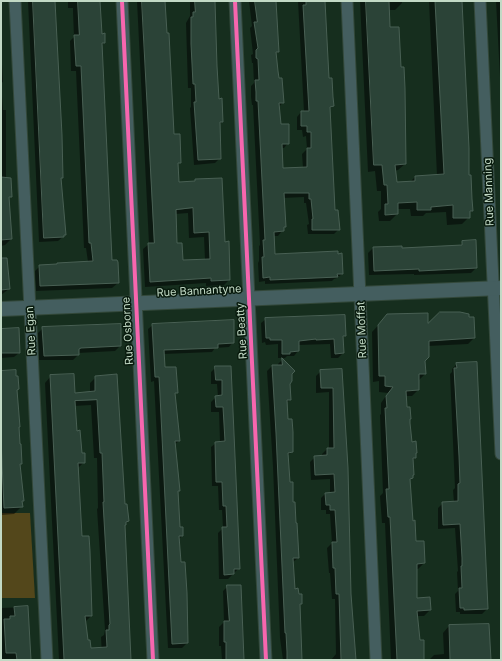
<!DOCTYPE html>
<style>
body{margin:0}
#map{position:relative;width:502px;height:661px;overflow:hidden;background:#162e1e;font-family:Inter,sans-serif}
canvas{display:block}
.frame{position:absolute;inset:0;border:2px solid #c2d9c5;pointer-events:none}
</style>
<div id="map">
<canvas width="502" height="661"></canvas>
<div class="frame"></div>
</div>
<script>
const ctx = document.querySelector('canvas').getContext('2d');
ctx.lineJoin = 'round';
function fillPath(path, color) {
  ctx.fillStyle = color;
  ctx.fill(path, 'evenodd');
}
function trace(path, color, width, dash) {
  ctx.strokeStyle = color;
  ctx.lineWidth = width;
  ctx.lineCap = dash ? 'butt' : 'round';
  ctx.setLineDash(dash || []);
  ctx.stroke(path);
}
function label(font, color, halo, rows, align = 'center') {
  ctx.font = font + ' Inter,sans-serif';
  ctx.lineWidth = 3;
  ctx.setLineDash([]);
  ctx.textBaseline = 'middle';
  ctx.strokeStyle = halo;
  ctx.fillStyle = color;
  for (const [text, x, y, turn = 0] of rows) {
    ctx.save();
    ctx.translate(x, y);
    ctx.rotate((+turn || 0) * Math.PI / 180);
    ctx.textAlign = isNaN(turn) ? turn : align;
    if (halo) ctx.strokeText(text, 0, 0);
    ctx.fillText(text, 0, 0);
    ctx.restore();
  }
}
fillPath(new Path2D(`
 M1 513H30L35 598H1Z`), '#53471b');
fillPath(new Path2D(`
 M28 1H54L62 177 60 179 65 235 58 241 39 242Z
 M68 1H99L101 35 104 43 101 46 111 261 118 283 112 288 36 291 35 271 40 266 88 262 86 248H84L76 71H71L70 41 74 37 73 12V8H68Z
 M137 1H164L173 135 180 162 177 165 178 183 193 182 196 180 224 243 229 280 224 285 206 286V283L145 287 143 249 149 244ZM188 213 189 238 204 237 205 260 182 261 176 244 175 214Z
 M190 1H215L216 66 218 100 222 122 219 125 220 158 215 163 194 165 190 108 191 107V88H188L186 23 190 16Z
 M249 1H275L278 52 275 54 277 71 283 102 279 107 280 125 288 143 284 148H281L282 169 303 168 302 154 307 149 306 136 303 137 302 130H297V117L301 112H304L298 1H324L328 79 333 106 329 109 334 211 339 229 334 234H308L307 225 309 224 306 203H304V197L283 198 285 227 278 236H273L274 255 342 274 337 278 334 279 332 281 265 284V281L259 282 258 263 259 261V246L260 245 253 105H252L251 97V86L254 83 253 63H252L251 55 253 54 250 28 252 26Z
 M360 1H402V3L395 10H388L389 28 405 164 398 170 394 171 396 183 410 182 415 177 437 176 429 1H461L468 176 472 211 469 213V217L462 224 447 225 446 212 426 213 423 216H411L410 209H397V214L390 221H379L378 212 381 209V191H377L375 171 368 172Z
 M496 1H501V96Z
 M1 47 3 82 1 83 3 110H6V179L11 196 8 199 11 239 5 245 1 246Z
 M463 242 476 268 471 273 414 275V274L369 275 368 253 373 248 401 247V249L458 247Z
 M1 268 9 289 1 295Z
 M388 315 474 338 468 344 428 346 424 360 425 374 418 381V390L412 396H406L411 443 415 458 412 461V478L409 481 412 522 416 542 424 563 418 569H416V599L430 610 424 616H417L419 641 423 660H391L385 523H382L380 496 383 493 380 415 381 414V403L388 393 379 392V381L373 382 372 332Z
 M266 319 345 336 342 338 343 353 338 358H331L330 344 298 345V351L294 356H287L285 358H278V344L266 345 265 342 262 343 261 323Z
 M153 325 233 342 229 347 215 348 212 352 164 354V368L177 392 174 395 179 441 174 445 179 491 177 493 179 528 182 536 179 539 187 643 182 648H168L154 381 151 382 148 329Z
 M43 328 120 346 115 351 78 353V355L73 360H39L38 333Z
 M1 330 19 353 14 357 1 358Z
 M282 360 291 374 289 384 290 400 286 403 292 452 287 456 289 483 292 503 298 558 293 562 294 590 301 603 299 606 301 660H283L280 638 273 467 267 371 272 366H278V364Z
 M457 364 487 609 482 614H460V612H456L455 594 458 591 457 572 458 571 455 528 438 529V508L443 503H454L453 490 455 488 450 374 452 372V369Z
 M216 367H230L239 568 228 579H219L218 533 223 528 222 510H219L218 486H212L211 447 216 443 220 442 219 412H211V402L216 397H218L217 384H211V372Z
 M341 370 350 594 356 660H331L336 654 335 599H332L330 573H329L327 548 332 543 330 514H326V510H321V498L325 494 330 493V479L311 480 310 462 315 457 322 456V454L327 449H329V392L316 393V376L321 371Z
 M1 372 16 391 21 464 19 465 23 501 21 503V507L14 514 1 515Z
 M51 376 74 394 90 393V383L96 377 128 521 124 526 130 660H108L102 657 101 637 104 635 105 630 97 509 98 508 97 458H94L91 405 74 406 76 432 84 462 77 469 81 537 91 616 85 622 90 660H59L45 383Z
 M228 586 244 660H222L221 646H219V627L224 622 223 591Z
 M27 607 29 660H1V608Z
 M449 626 490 660H429L434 655 444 654 443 633Z`), '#0007');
const building = new Path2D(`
 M33 1H55L62 135 63 178H61L66 235H64V237L44 238Z
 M78 1H100L102 34 105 33V43H102L112 260H117L118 262 119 283 40 286 39 265 57 264V263L93 261 91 243H89L81 66H76L74 35H79Z
 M142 1H165L167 33H169L174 134H180L181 163H178L179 182 195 181V179L222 178 225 242 229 241 230 280 211 281V278L150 282 148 243H154ZM193 208 194 233 209 232 210 259 183 260 182 243H177L176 210Z
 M195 1H215L217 66 219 99 222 98 223 122H220L221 159 198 160 194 102H196L195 84H193L191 44V17H193V12H195Z
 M255 1H276L279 52H276L278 71 279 78H282L284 103H279L281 124H289V144H282L283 168 307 167V148H311V132H307V126H301V111H309L303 5H306V1H325L329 78H332L333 97 334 106 330 107 335 210H338L340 230H312V219H313L311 199H309V193H284L286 227H284V231L274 232 275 254 338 251V254L342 253 343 274H337L338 277 270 280V277L263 278 262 257H264L263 240H265L258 101H256V92L255 80H259L258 59 256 58V50L258 48 254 22H257Z
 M366 1H389L390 27H399L401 67H404L405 88 406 164 395 165 397 182 415 181V176L444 174 435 1H462L469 148V175H471L472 199 473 211H470V218H453V205L431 207V210H417V202L398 203V214L385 215V204H388L387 185H384L382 165H374Z
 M1 177 11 178 12 197H9L12 239 1 240Z
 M476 240 477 268 419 271V269L374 271 373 247 402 246V248L462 245V241Z
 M1 258H7L10 289 1 290Z
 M440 312H460L469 314V317H474L475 338 429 341V357L425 361 426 374H419V390L406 391 407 407H410L411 419H410V423L412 442 416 441 417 453H416V458H413L414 475H413V478L410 479 413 521 415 520 416 541H424L425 563 417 564V598L430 597 431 610 417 611 420 640H424V660H397L390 517H388L386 489H389L385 408H387L386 396 393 387 385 386V376H379L378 325 387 314 428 313V323Z
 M345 315 346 336H343L344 353 335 354 334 339 316 340V339L299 341V351L290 352V354H282V340H270V338H266L265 318Z
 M234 320V343L218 344V348L164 350 165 367H176L178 393H175L180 441H175L180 491H178L180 527H183V536H179L181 562H185L187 593 188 643 172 644 160 395 159 377H155L152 324Z
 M121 324V346L81 348 79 349V355L44 356 42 327Z
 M19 328 20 353H1V329Z
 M282 358 295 371 292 374V381L290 384 291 400H287L288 419H292L293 432V452L288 453 290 482H293V502H295L296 523H297L299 558H293L295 589 298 588 299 594H302V604H300L302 660H287V652L286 633H285L276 433 272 365H282Z
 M477 362 488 609 464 610V608H460L459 588H462L461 566H462V558L460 524 443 525 442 502 458 501V484L460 483 459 456 454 368H457L456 363Z
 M215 366H231L240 569H234V574L224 575 222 527H227L226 506H223L222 482H216L215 442 225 441 223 407H216L215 396 222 395V380H216Z
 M342 369 348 468 351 594 356 660H341L339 594H336L335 568H333L332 542H337L335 510H330V505H326L325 493 335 492 334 474 315 475 314 456 327 455V448H334L333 388H321L320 370Z
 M16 370V376H18L19 389 17 390 20 427H19L20 444H21L22 464H20L24 501H22L23 507 4 508 1 438V371Z
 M74 374 75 393 95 391V376L117 374 125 504H127L129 521 126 522V525H125L131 660H64L50 375ZM97 400 100 453H102L104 502H103L110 624 109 625V630H106L107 647 91 648 90 640H88L85 616H92L90 551 89 536H82L78 463H85V453H82L80 430 77 431 75 401Z
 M227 585H241L244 660H226V642H224V621H229Z
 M28 606 31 660H17L16 653H6L4 619H10V616H15L14 607Z
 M489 624 491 660H450L449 625Z`);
fillPath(building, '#2b4337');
trace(building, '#496054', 1);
const minor = new Path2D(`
 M15 1 47 660
 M122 1 153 660
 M235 1 266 660
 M347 1 376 660
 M480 1 501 454`);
const tertiary = new Path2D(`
 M1 309 501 288`);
trace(minor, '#33483a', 13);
trace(tertiary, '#33483a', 16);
trace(minor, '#445e5f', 11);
trace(tertiary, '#445e5f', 14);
trace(new Path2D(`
 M122 1 153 660
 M235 1 266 660`), '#f766af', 4);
label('11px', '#c2d9c5', '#091b0e', [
 ["Rue Manning",489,192,-92],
 ["Rue Bannantyne",199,291,-3],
 ["Rue Moffat",362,330,-92],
 ["Rue Egan",31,331,-93],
 ["Rue Osborne",128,331,-93],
 ["Rue Beatty",242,331,-93]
]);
</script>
